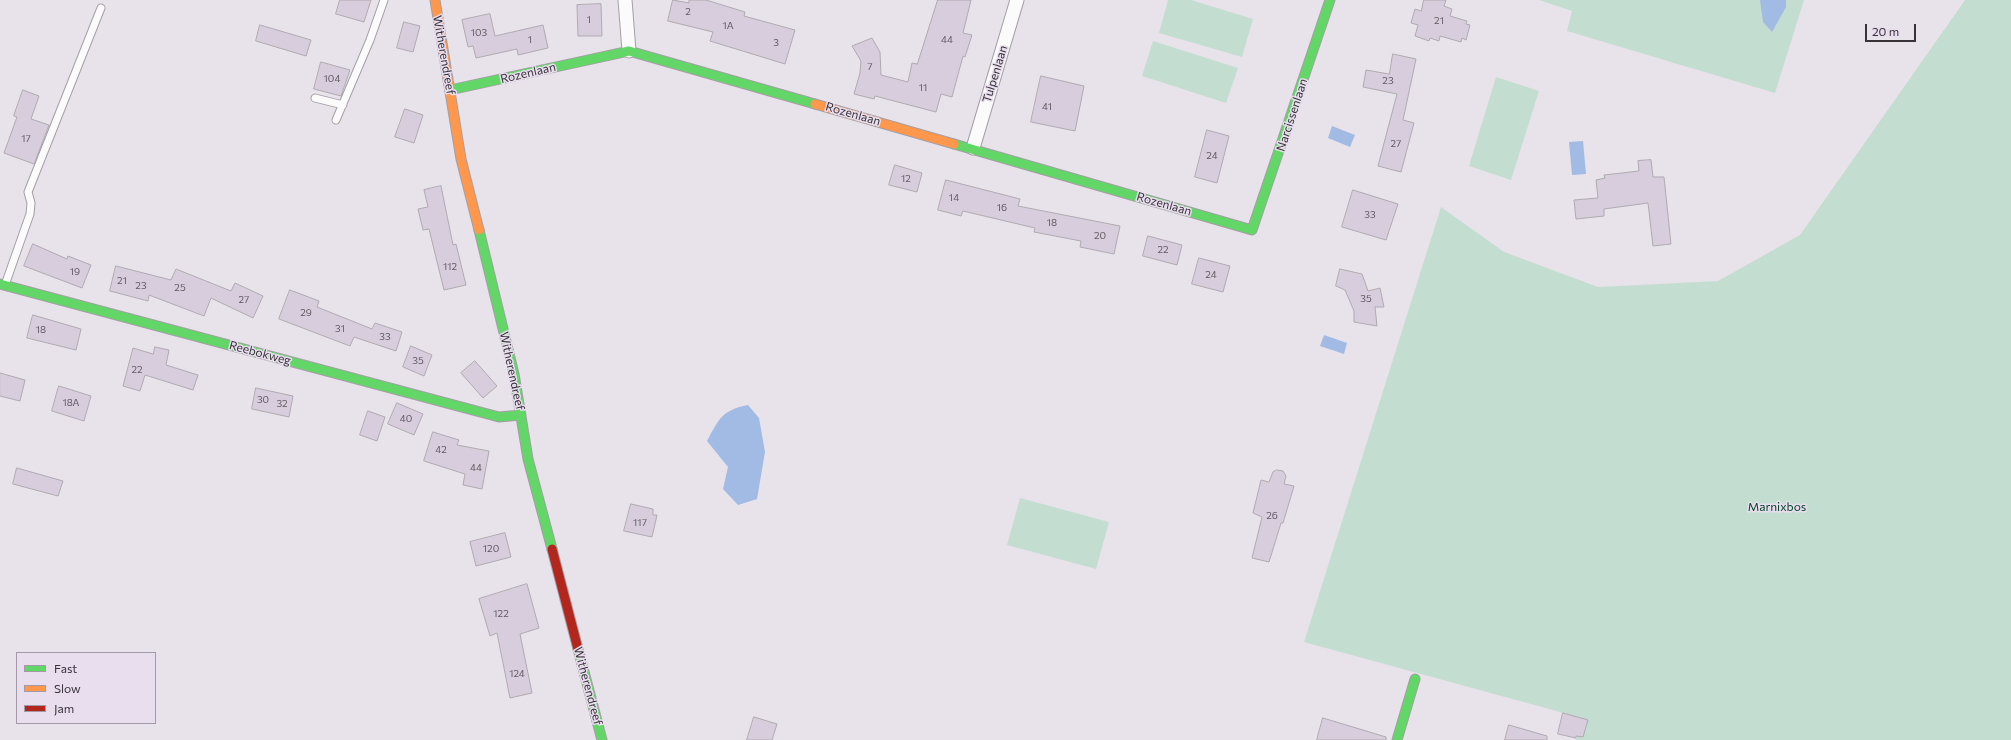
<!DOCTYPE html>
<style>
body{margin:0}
#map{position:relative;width:2011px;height:740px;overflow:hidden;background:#e8e2ea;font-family:Commissioner,sans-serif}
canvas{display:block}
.legend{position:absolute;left:16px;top:652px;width:140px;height:72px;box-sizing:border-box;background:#e9deee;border:1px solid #a29aa6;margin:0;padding:5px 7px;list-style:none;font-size:12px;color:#373339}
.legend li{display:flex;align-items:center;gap:8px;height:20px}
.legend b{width:20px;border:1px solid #a29aa6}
.scale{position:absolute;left:1865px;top:24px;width:51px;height:18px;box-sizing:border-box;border:2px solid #373339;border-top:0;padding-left:5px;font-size:12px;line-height:14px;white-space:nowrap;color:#373339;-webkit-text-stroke:3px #e9deee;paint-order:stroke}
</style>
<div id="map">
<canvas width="2011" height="740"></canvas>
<ul class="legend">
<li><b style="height:5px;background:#63d668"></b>Fast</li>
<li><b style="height:5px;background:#ff974d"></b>Slow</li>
<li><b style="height:5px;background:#b3261e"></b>Jam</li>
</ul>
<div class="scale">20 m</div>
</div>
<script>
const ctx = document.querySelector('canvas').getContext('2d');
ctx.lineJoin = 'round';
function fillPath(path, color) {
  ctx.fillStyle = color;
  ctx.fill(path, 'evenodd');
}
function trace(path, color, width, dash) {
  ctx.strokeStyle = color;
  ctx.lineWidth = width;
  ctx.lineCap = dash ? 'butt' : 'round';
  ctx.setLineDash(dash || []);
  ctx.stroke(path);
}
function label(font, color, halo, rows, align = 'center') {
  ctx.font = font + ' Commissioner,sans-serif';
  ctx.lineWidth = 3;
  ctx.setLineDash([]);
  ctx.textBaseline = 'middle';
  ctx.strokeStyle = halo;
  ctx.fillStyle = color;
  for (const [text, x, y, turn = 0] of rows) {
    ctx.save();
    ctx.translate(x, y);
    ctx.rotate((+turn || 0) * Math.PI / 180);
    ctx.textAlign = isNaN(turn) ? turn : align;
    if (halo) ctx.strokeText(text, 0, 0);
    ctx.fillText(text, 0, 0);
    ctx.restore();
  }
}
fillPath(new Path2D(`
 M1168 0H1191L1253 19 1242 57 1159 33Z
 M1539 0H1804L1775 93 1567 31 1572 11Z
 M1965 0H2011V740H1576L1582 718 1304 642 1441 207 1504 252 1598 287 1718 281 1800 235Z
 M1153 41 1238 68 1226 103 1142 76Z
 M1496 77 1539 91 1511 180 1469 166Z
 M1020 498 1109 522 1096 569 1007 545Z`), '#c4ddd1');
fillPath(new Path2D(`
 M1760 0H1786V7L1772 32 1763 22Z
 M1332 126 1355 135 1350 147 1328 138Z
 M1583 141 1586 174 1572 175 1569 142Z
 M1324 335 1347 343 1344 354 1320 346Z
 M748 405 759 418 765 452 757 499 738 505 723 489 728 467 707 441C719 419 722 410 748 405Z`), '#a1bbe4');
const building = new Path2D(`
 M340 0H371L364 22 336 14Z
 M673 0 689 3V0H706L745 12 744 16 795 30 785 64 710 41 713 32 668 21Z
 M938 0H971L963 33 972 35 965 57 963 56 952 97 941 94 936 112 875 96 874 99 854 94 860 73 861 61 852 46 872 38 880 52 881 75 908 82 912 63 917 64Z
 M1424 0H1446L1444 6 1452 9 1450 16 1467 21 1466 24 1470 25 1466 40 1462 38 1461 42 1440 36 1439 41 1430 38 1429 41 1415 36 1418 25 1411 23 1415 9 1421 11Z
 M601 4 602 36H578L577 5Z
 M490 14 495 36 543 25 548 48 518 55 517 49 476 58 473 46 468 47 462 20Z
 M404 22 420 26 413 52 397 48Z
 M260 25 311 40 306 56 256 41Z
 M1393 54 1416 59 1403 120 1414 123 1401 172 1378 166 1397 94 1363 87 1366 70 1389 74Z
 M321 62 350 70 341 96 314 89Z
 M1041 76 1084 86 1075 131 1031 122Z
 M23 90 39 96 31 119 49 125 34 164 4 153 17 117 14 116Z
 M405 109 423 115 414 143 395 137Z
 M1207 130 1229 136 1217 183 1195 177Z
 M1651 160 1653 177H1664L1671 244 1653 246 1648 203 1604 209V216L1576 219 1574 200 1598 198 1596 180 1605 178 1604 175 1639 171 1638 161Z
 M895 165 922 173 917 192 889 185Z
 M946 180 1020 199 1018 206 1120 226 1114 254 1080 247 1081 241 1034 232 1035 228 963 211 961 216 938 210Z
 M441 186 453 245 456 244 466 285 444 290 429 229 423 230 418 209 428 207 424 190Z
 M1353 190 1398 204 1386 240 1342 227Z
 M1148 236 1182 245 1177 265 1143 256Z
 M33 244 67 259 68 256 91 265 82 288 24 266Z
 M1199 258 1230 266 1223 292 1192 284Z
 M116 266 171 280 176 269 231 291 235 283 263 296 253 318 211 298 204 316 149 295 148 301 110 291Z
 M1340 269 1362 274 1368 291 1380 288 1384 307H1375L1377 326 1354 322V311L1345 290 1336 286Z
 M290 290 319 301 317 307 372 329 375 323 402 332 396 351 354 337 350 346 279 319Z
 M33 315 81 329 76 350 27 338Z
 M411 346 432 355 424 376 403 367Z
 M155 347 169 350 166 365 198 375 193 390 145 375 140 391 123 386 133 348 153 354Z
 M475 361 497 386 483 398 461 373Z
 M0 373 25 380 20 401 0 396Z
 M59 386 91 396 84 421 52 411Z
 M256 388 293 396 289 417 252 409Z
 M397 403 423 414 414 435 388 424Z
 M368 411 385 417 377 441 360 435Z
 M433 432 459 440 457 445 489 451 482 489 463 485 465 474 424 461Z
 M17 468 63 481 58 496 13 484Z
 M1277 470 1283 471 1286 476 1284 484 1294 486 1283 523H1281L1269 562 1252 558 1262 517 1253 513 1261 480 1269 482 1273 472Z
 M631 504 653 509V515H657L652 537 624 531Z
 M505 533 511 557 476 566 470 542Z
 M527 584 539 628 520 634 532 693 510 698 497 633 490 636 479 599Z
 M1563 713 1588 720 1583 737 1576 736V738L1558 734Z
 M754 717 777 724 772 740H747Z
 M1323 718 1386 737V740H1317Z
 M1509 725 1547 736V740H1505Z`);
fillPath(building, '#d7cddc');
trace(building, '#afaab0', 1);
const lane = new Path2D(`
 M315 98 343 105
 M336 120 370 40 384 0
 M5 285 30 214 31 203 28 192 101 8`);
const street = new Path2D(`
 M625 0 629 51
 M973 148 1017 0`);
const fast = new Path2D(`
 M450 90 629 51 815 104
 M954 144 1252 230 1330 0
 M479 230 514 374 528 459 552 549
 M0 284 499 417 521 415
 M578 649 602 740
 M1397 740 1415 679`);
const slow = new Path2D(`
 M435 0 461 159 479 230
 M815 104 954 144`);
const jam = new Path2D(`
 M552 549 578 649`);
trace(lane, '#a49fa5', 9);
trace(street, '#a49fa5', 15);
trace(fast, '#a49fa5', 11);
trace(slow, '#a49fa5', 11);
trace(jam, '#a49fa5', 11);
trace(lane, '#fcfbfc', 7);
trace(street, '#fcfbfc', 13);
trace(fast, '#63d668', 9);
trace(slow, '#ff974d', 9);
trace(jam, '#b3261e', 9);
label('10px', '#605a62', null, [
 ["2",688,12],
 ["1",589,20],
 ["21",1439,21],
 ["1A",728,26],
 ["103",479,33],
 ["1",530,40],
 ["44",947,40],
 ["3",776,43],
 ["7",870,67],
 ["104",332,79],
 ["23",1388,81],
 ["11",923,88],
 ["41",1047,107],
 ["17",26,139],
 ["27",1396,144],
 ["24",1212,156],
 ["12",906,179],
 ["14",954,198],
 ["16",1002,208],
 ["33",1370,215],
 ["18",1052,223],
 ["20",1100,236],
 ["22",1163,250],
 ["112",450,267],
 ["19",75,272],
 ["24",1211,275],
 ["21",122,281],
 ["23",141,286],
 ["25",180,288],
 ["35",1366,299],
 ["27",244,300],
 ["29",306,313],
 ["31",340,329],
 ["18",41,330],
 ["33",385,337],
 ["35",418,361],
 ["22",137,370],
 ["30",263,400],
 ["18A",71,403],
 ["32",282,404],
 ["40",406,419],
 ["42",441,450],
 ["44",476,468],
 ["26",1272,516],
 ["117",640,523],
 ["120",491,549],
 ["122",501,614],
 ["124",517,674]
]);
label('12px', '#373339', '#e9deee', [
 ["Witherendreef",444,55,80],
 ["Rozenlaan",528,73,-13],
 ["Tulpenlaan",995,74,-73],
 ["Rozenlaan",853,114,16],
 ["Narcissenlaan",1292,115,-72],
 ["Rozenlaan",1164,204,16],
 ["Reebokweg",260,353,15],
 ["Witherendreef",512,371,78],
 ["Witherendreef",588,686,75]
]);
label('12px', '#024027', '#e9deee', [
 ["Marnixbos",1777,507]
]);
</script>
